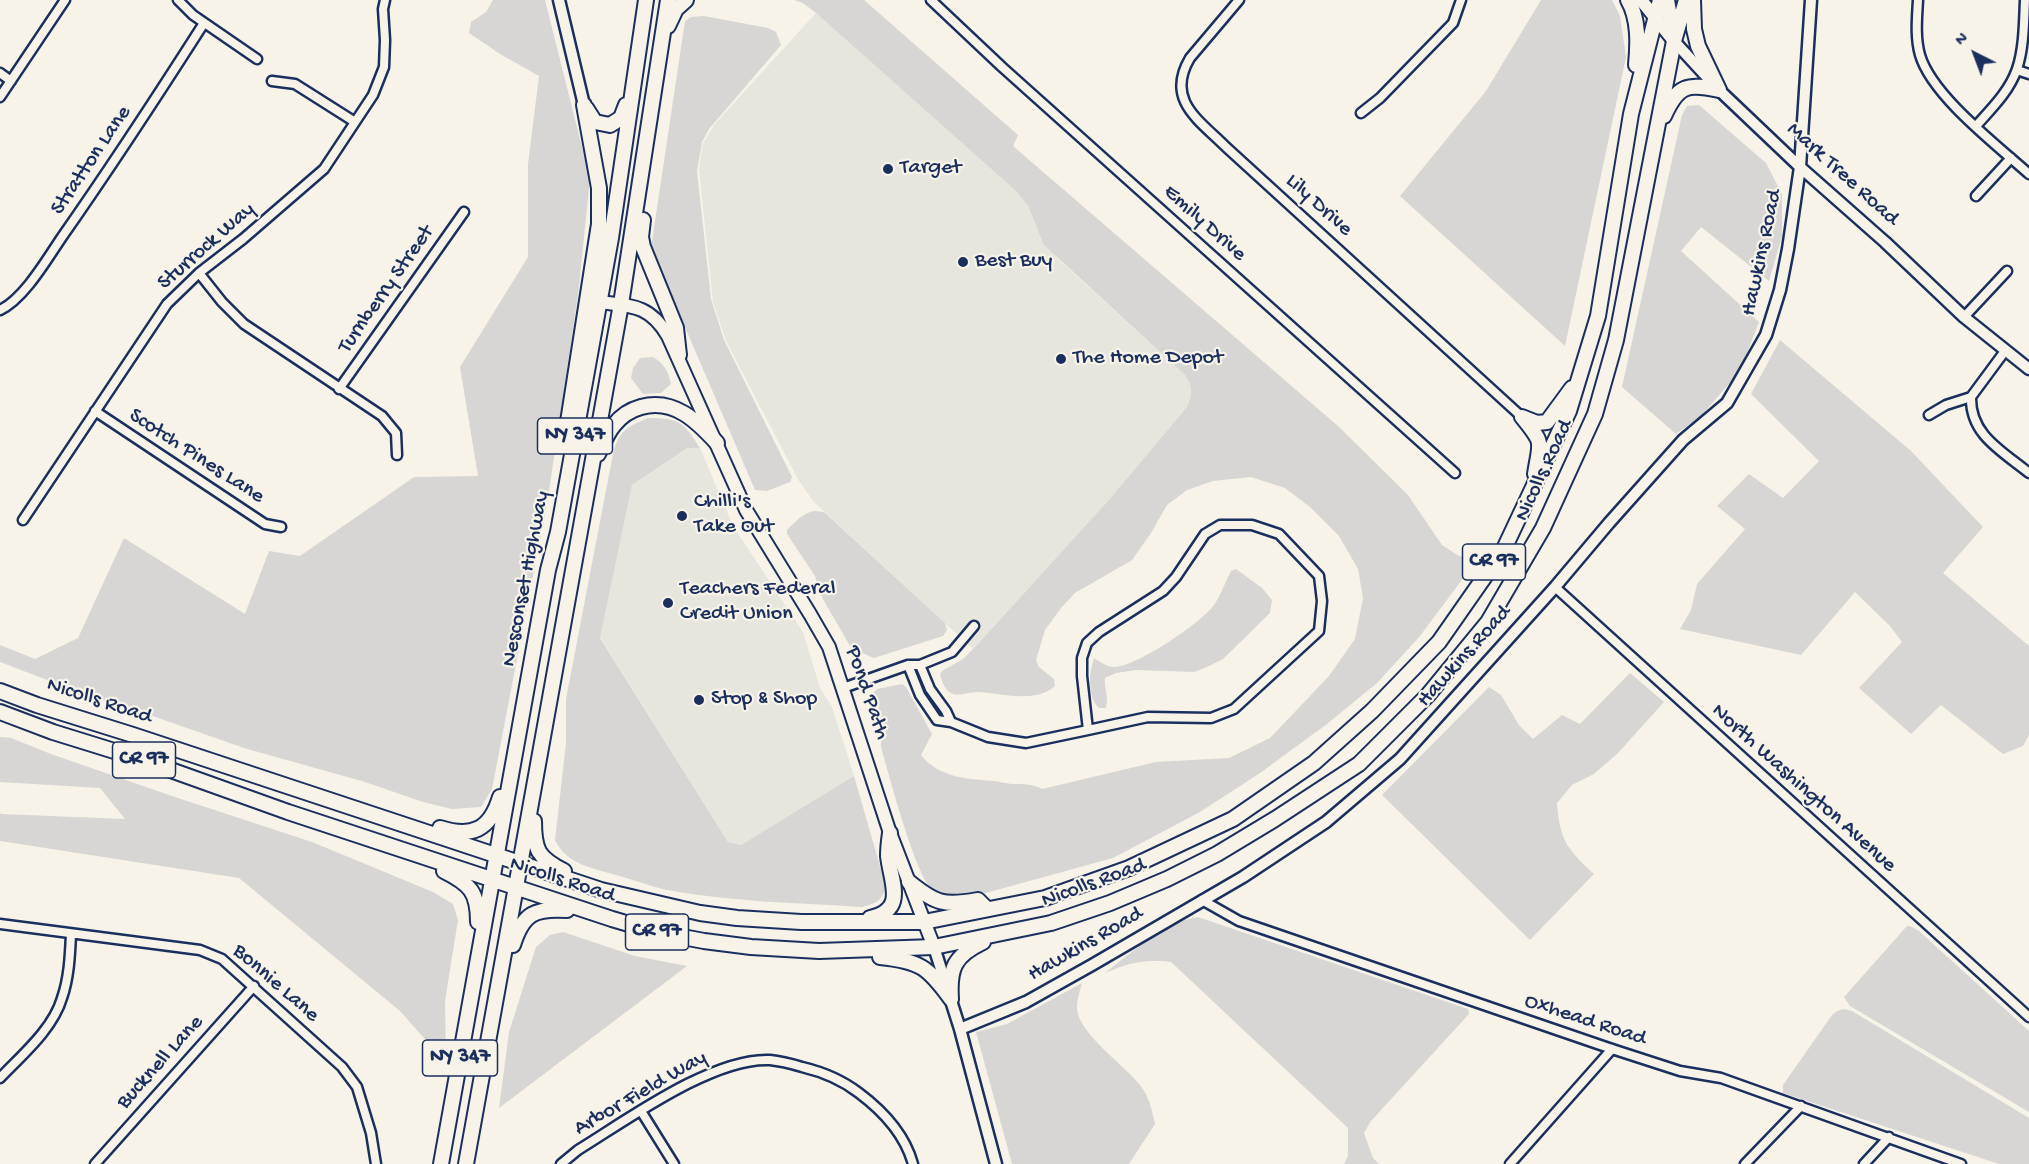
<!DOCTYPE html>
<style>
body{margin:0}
#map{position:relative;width:2029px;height:1164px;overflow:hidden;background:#f7f3e8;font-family:"Gochi Hand",sans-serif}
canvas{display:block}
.north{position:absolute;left:1945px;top:24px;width:60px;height:60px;-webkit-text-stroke:4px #f7f3e8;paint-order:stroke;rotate:318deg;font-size:16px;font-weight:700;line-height:24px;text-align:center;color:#1b2f5e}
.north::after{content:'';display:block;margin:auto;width:21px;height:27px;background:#1b2f5e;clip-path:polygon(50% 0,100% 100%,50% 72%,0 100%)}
</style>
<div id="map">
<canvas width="2029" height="1164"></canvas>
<div class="north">N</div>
</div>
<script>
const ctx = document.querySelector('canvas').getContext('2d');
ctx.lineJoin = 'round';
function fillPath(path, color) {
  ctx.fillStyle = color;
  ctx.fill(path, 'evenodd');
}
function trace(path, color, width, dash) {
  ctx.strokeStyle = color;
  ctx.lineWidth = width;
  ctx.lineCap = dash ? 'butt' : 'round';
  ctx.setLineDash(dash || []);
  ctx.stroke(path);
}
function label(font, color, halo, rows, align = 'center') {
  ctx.font = font + ' "Gochi Hand",sans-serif';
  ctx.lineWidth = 4.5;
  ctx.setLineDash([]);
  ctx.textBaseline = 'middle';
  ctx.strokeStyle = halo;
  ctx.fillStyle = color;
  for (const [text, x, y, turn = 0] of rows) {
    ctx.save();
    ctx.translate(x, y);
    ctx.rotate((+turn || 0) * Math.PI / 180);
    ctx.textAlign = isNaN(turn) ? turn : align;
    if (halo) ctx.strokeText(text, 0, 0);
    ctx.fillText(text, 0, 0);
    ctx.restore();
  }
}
fillPath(new Path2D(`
 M816 13 1017 192 1028 206 1035 224 1058 259 1185 375 1192 384V396L1187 407 1108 502 973 649 814 502 799 481 726 341 713 302 699 169 703 143 714 125Z
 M689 448H700L733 526 803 632 820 688 832 707 854 776 741 845 728 842 600 637 632 485Z`), '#e6e5de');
fillPath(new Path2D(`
 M493 0H545L590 179 578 295 548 498 492 789 481 807 452 809 423 802 365 782 244 748 144 713 89 696 0 662V645L35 659 78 638 124 538 245 614 269 551 300 556 414 477 478 476 460 367 528 257V164L539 76 500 54 469 33 471 22 486 12Z
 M794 0H864L1018 135 1013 146 1338 426 1408 495 1442 545 1459 556 1472 560 1467 573 1420 636 1377 683 1327 724 1260 773 1200 812 1113 858 964 899C952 898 942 898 933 891 915 875 889 775 881 747V732L870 696 877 689 902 684 906 687 932 734 921 755C939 778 968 779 995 781 1002 782 1008 784 1014 784 1025 784 1032 784 1042 789L1156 762 1229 758 1270 738 1329 676 1355 639 1363 598 1358 569 1339 536 1310 507 1285 488 1251 477 1213 481 1187 490 1167 505 1151 533 1132 560 1075 593 1061 608 1045 630 1036 660 1039 667 1054 679 1055 686C1035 704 1002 693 977 692 969 692 960 696 953 694 945 691 943 683 940 675L942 671 963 659 976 646 1109 500 1187 407C1193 394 1193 386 1185 375L1044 245 1028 206 1017 192 816 13 803 3Z
 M1541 0H1612L1620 16 1626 57 1565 346 1400 196 1486 91Z
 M704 16 768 28 776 32 781 45 709 129 702 142 697 171 711 299 724 340 792 477 790 482 767 491 755 490 651 248 685 21 691 17Z
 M1699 105 1766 163 1782 194V236L1769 281 1701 227 1681 251 1759 322 1740 371 1701 416 1676 434 1622 387 1682 115 1687 106Z
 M1780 340 1911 451 1983 527 1943 573 2029 646V735L2023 746 2003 754 1941 705 1911 734 1859 688 1902 642 1890 626 1855 592 1801 655 1680 629 1691 610 1697 584 1745 529 1717 506 1749 474 1783 498 1819 461 1751 394Z
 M653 357C665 364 668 371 671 384L661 393 643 394 631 378 633 368 640 358Z
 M648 418C679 418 684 422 700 448H688L632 485 600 638 728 842 741 845 854 776 886 887C882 901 875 904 862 907 799 903 736 902 673 891 654 888 635 880 616 875 592 868 566 864 555 840L566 743V699L613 454C619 430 627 427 648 418Z
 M814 511 824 512 945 623 947 630 943 636 874 658 857 651 850 646 820 594 815 576 787 534V530C795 522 803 513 814 511Z
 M1236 569 1262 588 1272 600 1270 613 1223 659 1207 667 1194 672 1136 670 1116 673 1105 678C1104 689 1109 697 1106 708H1099C1087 697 1089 672 1094 658 1100 662 1107 667 1115 667 1137 666 1201 623 1214 605 1221 595 1225 582 1231 571Z
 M1630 673 1664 702 1618 753 1594 774 1572 785 1557 803C1560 841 1567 849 1594 874L1530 940 1382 795 1489 687 1501 695 1519 725 1533 739 1562 715 1580 724Z
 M0 737 11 738 51 754 172 796 312 842 433 892 453 904 458 920 445 1001 446 1063 400 1011 239 878 0 841V812L1 814 125 819 100 788 0 782Z
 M1198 917 1468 1009 1469 1014 1371 1121 1364 1133 1373 1158 1379 1164H1344L1348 1156V1128L1171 962C1145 959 1128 963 1105 973 1129 954 1169 920 1198 917Z
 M1907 926H1910L1919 931 2029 1031V1112L1850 1006 1844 997Z
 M563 932 635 956 687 966 499 1108 509 1032 536 947 550 935Z
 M1082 983C1080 991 1077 999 1077 1006 1076 1034 1129 1067 1143 1089 1150 1100 1152 1111 1155 1124L1129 1164H1012L976 1032 1007 1024Z
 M1844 1009 1852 1011 2029 1118V1164H1999L1783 1093V1085L1832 1015 1837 1011Z`), '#d7d6d4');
const minor = new Path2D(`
 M178 0 193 15 257 59
 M931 0 1002 67 1455 473
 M1239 0 1190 58C1165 100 1199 120 1226 147L1522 417
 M1918 0C1917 18 1915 37 1920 55 1932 96 1998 146 2029 174
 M2017 70 2029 74
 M0 73 11 81
 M272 81 295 84 355 122
 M0 97 65 0
 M1361 113 1380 98 1453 23 1461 0
 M1976 126C1991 109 2009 92 2017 69 2024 48 2024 23 2025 0
 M1976 196 2011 158
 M199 273 222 302 244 324 382 416 396 433 397 455
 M0 310C24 299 47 259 62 237 111 167 158 95 204 23
 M1964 317 2007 271
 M2005 351 1971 397C1970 435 2002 451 2029 473
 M339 389 464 212
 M95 411 265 524 281 527
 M1929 415 1946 405 1971 397
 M23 520 167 304 199 273 243 239 324 169 373 95 384 67 385 40 383 9 385 0
 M1220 525H1252L1279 534 1319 576 1322 601 1319 631 1234 709 1211 718 1148 717 1088 730 1082 676V658L1087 643 1099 632 1163 591 1176 577 1205 534Z
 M1555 587 2029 1017
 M908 665 920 695 937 720 951 722 946 711 930 689 920 665
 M843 688 908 665H920L952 652 974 626
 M951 722 988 737 1026 743 1088 730
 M1202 900 1239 921 1612 1049 1680 1071 1721 1078 1961 1164
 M0 924 200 950 222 959 342 1067 357 1087 371 1133 376 1164
 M0 1078C22 1055 53 1029 62 998 69 978 70 956 71 934
 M641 1111 674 1164
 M95 1164 254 986
 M561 1164 578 1150C627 1120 713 1057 770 1060 780 1061 792 1064 802 1067 823 1072 841 1079 859 1093 883 1111 905 1135 913 1164
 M1510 1164 1612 1049
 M1745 1164 1801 1106
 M1864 1164 1889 1137`);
const tertiary = new Path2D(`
 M559 0 584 105
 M1674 41 1719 90 1800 167 1885 242 1964 317 2029 369
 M934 947 960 1029 996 1164
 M960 1029 1026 1002 1092 965 1243 877 1326 822 1400 759 1555 587 1609 523 1683 440 1727 403 1766 335 1780 290 1788 249 1800 167 1811 0`);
const secondary = new Path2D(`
 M1641 0 1674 41
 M599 302C632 306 650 305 668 336L746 510 810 614 829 647 890 833 934 947`);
const trunk = new Path2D(`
 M1628 0C1639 19 1638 44 1636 65
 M1667 0 1674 39
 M1693 0 1694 29 1698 46 1719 90
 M668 26 676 9 686 0
 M586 108 595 122 610 125 621 118 626 105
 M1664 116C1678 85 1687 83 1719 90
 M643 220 641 237 643 247 676 328 679 355
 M1522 417 1537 423 1547 422 1572 388
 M1523 418C1545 445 1540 441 1535 474
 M565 441 599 224V188L584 105
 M598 454C603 444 607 433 614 425 621 416 630 410 641 407 674 398 697 421 717 443
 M0 691 37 705 133 735 601 890 700 913 737 918 801 922H924L1045 898 1129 868 1233 819 1314 763 1372 711 1439 642 1504 549 1569 411 1598 316 1631 114 1660 0
 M0 712 53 732 140 759 288 812 612 919 656 932 704 941 751 947 819 951 934 947 1051 923 1110 903 1167 879 1217 854 1275 819 1359 764 1428 695 1488 622 1543 528 1595 414 1616 340 1674 41 1686 0
 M534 821C534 850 538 858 564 871
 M440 828C472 838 490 830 500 797
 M444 871C470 884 478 892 478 922
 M909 882C936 904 944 906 978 900L987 909
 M870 918C907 910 891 883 888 856 888 849 889 840 890 833
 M513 945C523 913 535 908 567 910
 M880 957C920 961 928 967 951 999
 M951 999C949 968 954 956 983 942
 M441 1164 548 570 558 532 611 238 646 0
 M466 1164 621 304 668 0`);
trace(minor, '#1b2f5e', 13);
trace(tertiary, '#1b2f5e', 15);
trace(secondary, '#1b2f5e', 16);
trace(trunk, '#1b2f5e', 18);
trace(minor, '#f7f3e8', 8);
trace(tertiary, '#f7f3e8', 10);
trace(secondary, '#f7f3e8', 12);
trace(trunk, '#f7f3e8', 14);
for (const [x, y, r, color] of [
 [888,169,6,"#1b2f5e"],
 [963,262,6,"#1b2f5e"],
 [1061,359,6,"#1b2f5e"],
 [682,516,6,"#1b2f5e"],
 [668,603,6,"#1b2f5e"],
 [699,700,6,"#1b2f5e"]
]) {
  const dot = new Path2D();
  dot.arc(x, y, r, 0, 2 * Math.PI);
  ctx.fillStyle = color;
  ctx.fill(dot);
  trace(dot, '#f7f3e8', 2);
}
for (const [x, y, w] of [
 [575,436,75],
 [1494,562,63],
 [144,760,63],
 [657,932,63],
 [460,1058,75]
]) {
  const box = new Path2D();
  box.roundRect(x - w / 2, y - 18, w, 36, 4.5);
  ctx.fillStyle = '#f7f3e8';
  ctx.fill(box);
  trace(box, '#1b2f5e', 1.5);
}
label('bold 21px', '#1b2f5e', null, [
 ["NY 347",575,436],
 ["CR 97",1494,562],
 ["CR 97",144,760],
 ["CR 97",657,932],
 ["NY 347",460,1058]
]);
label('22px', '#1b2f5e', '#f7f3e8', [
 ["Stratton Lane",92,161,-56],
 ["Mark Tree Road",1842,175,42],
 ["Lily Drive",1318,206,42],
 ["Emily Drive",1204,224,42],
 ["Sturrock Way",207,247,-41],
 ["Hawkins Road",1763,253,-78],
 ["Turnberry Street",387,290,-55],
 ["Scotch Pines Lane",196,457,33],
 ["Nicolls Road",1545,471,-65],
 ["Nesconset Highway",527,579,-79],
 ["Hawkins Road",1465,657,-48],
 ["Pond Path",866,693,71],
 ["Nicolls Road",99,702,18],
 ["North Washington Avenue",1803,789,42],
 ["Nicolls Road",562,881,18],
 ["Nicolls Road",1094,884,-20],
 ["Hawkins Road",1086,945,-30],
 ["Bonnie Lane",275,984,41],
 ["Oxhead Road",1585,1021,18],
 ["Bucknell Lane",161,1063,-48],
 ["Arbor Field Way",641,1094,-30]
]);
label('22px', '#1b2f5e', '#f7f3e8', [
 ["Target",900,169],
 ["Best Buy",975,262],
 ["The Home Depot",1073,359],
 ["Chilli's",694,503],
 ["Take Out",694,528],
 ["Teachers Federal",680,590],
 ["Credit Union",680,615],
 ["Stop & Shop",711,700]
], 'left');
</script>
